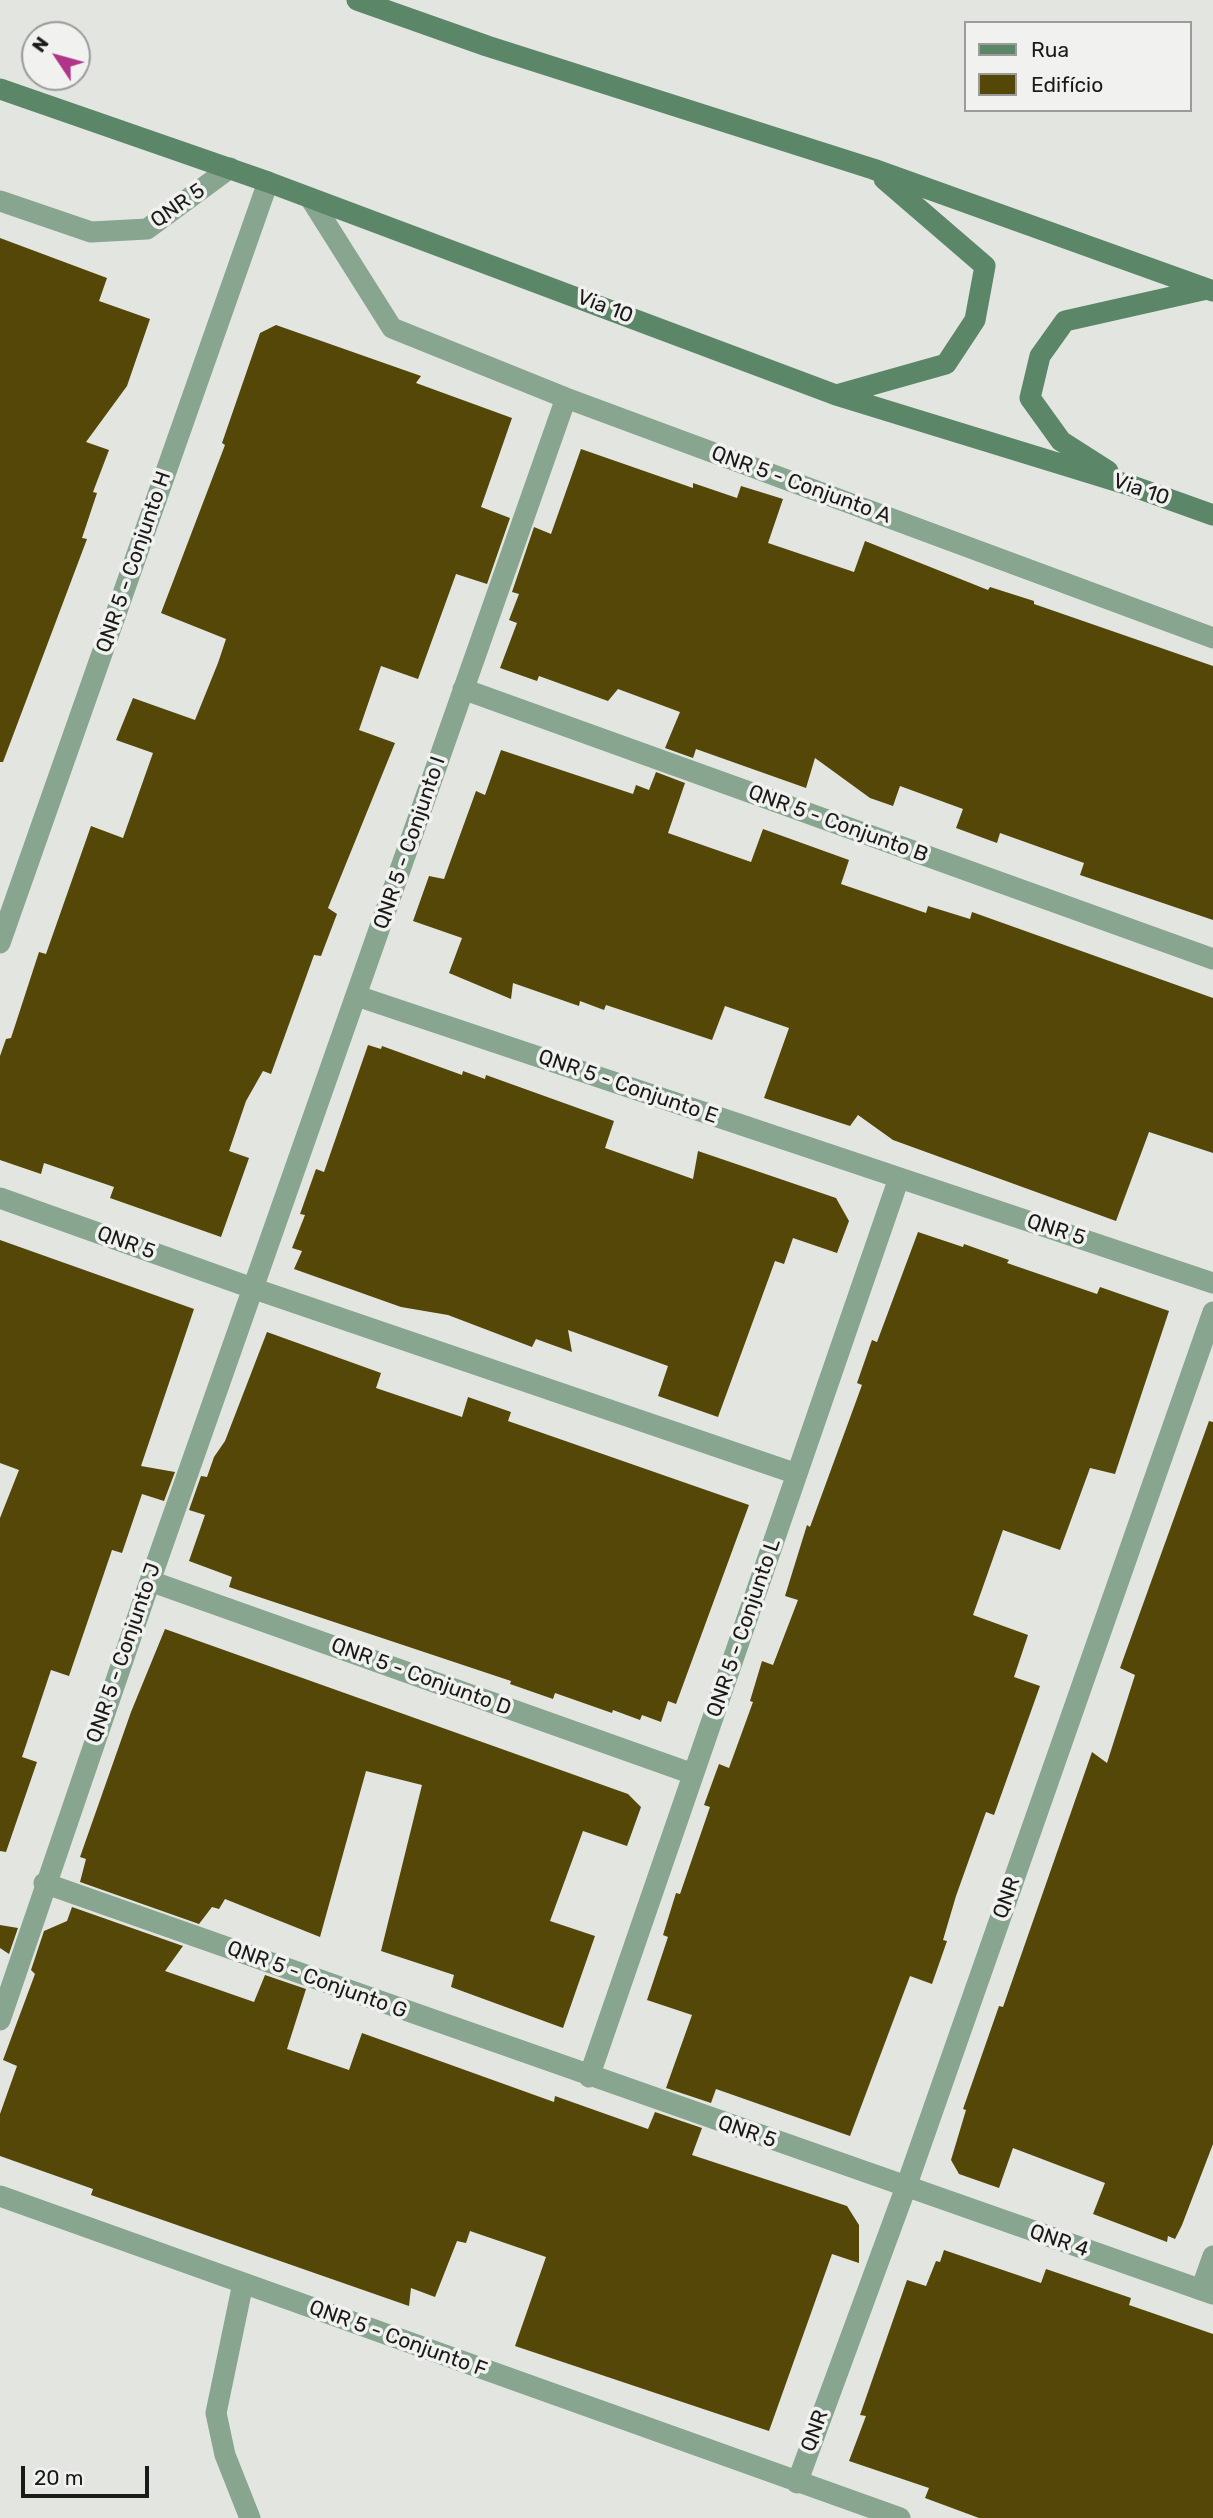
<!DOCTYPE html>
<meta charset="utf-8">
<style>
body{margin:0}
#map{position:relative;width:1213px;height:2518px;overflow:hidden;background:#e3e5e1;font-family:Rubik,sans-serif}
canvas{display:block}
.legend{position:absolute;left:964px;top:21px;width:228px;height:91px;box-sizing:border-box;background:#f1f2ef;border:2px solid #9b9c99;margin:0;padding:9px 12px;list-style:none;font-size:21px;color:#1a1a19}
.legend li{display:flex;align-items:center;gap:14px;height:35px}
.legend b{width:35px;border:2px solid #9b9c99}
.north{position:absolute;left:21px;top:21px;width:70px;height:70px;box-sizing:border-box;background:#f1f2ef;border:2px solid #9b9c99;border-radius:50%;rotate:306deg;font-size:19px;font-weight:700;line-height:28px;text-align:center;color:#1a1a19}
.north::after{content:'';display:block;margin:auto;width:24px;height:32px;background:#b03588;clip-path:polygon(50% 0,100% 100%,50% 72%,0 100%)}
.scale{position:absolute;left:21px;top:2466px;width:128px;height:32px;box-sizing:border-box;border:4px solid #1a1a19;border-top:0;padding-left:9px;font-size:21px;line-height:24px;white-space:nowrap;color:#1a1a19;-webkit-text-stroke:5px #f1f2ef;paint-order:stroke}
</style>
<div id="map">
<canvas width="1213" height="2518"></canvas>
<ul class="legend">
<li><b style="height:9px;background:#5b8667"></b>Rua</li>
<li><b style="height:19px;background:#544707"></b>Edifício</li>
</ul>
<div class="north">N</div>
<div class="scale">20 m</div>
</div>
<script>
const ctx = document.querySelector('canvas').getContext('2d');
ctx.lineJoin = 'round';
function fillPath(path, color) {
  ctx.fillStyle = color;
  ctx.fill(path, 'evenodd');
}
function trace(path, color, width, dash) {
  ctx.strokeStyle = color;
  ctx.lineWidth = width;
  ctx.lineCap = dash ? 'butt' : 'round';
  ctx.setLineDash(dash || []);
  ctx.stroke(path);
}
function label(font, color, halo, rows, align = 'center') {
  ctx.font = font + ' Rubik,sans-serif';
  ctx.lineWidth = 7;
  ctx.setLineDash([]);
  ctx.textBaseline = 'middle';
  ctx.strokeStyle = halo;
  ctx.fillStyle = color;
  for (const [text, x, y, turn = 0] of rows) {
    ctx.save();
    ctx.translate(x, y);
    ctx.rotate((+turn || 0) * Math.PI / 180);
    ctx.textAlign = isNaN(turn) ? turn : align;
    if (halo) ctx.strokeText(text, 0, 0);
    ctx.fillText(text, 0, 0);
    ctx.restore();
  }
}
fillPath(new Path2D(`
 M0 238 107 278 99 301 150 319 127 386 86 442 109 450 93 492 97 493 82 538 87 539 3 762H0Z
 M276 325 421 376 416 383 512 418 481 507 510 518 487 584 456 574 418 679 381 666 359 730 395 743 328 908 337 914 321 956 314 955 271 1074 263 1071 246 1101 229 1151 249 1158 221 1237 110 1198 114 1187 44 1163 41 1174 0 1160V1056L6 1039 11 1038 39 952 46 954 91 826 123 838 153 753 116 740 133 698 195 720 218 663 226 639 161 613 225 445 222 443 260 333Z
 M581 449 693 488V483L737 498 741 486 783 499 768 543 854 572 865 541 988 590 990 587 1034 601V604L1213 666V920L1080 875 1084 863 1000 833 997 843 956 828 963 809 900 786 893 806 870 798 815 758 806 788 696 749 693 758 665 748 680 712 618 689 608 701 539 676 537 681 500 668 517 623 509 620 519 594 512 592 534 527 551 534Z
 M501 750 633 794 636 785 649 790 656 772 685 783 668 833 751 862 763 829 849 860 841 884 926 913 928 906 970 919 972 912 1213 998V1153L1149 1132 1116 1221 893 1140 858 1115 850 1126 764 1098 789 1028 725 1006 712 1040 606 1005 604 1010 580 1001 579 1006 513 983 511 999 449 973 462 938 413 921 429 876 444 879 476 791 485 795Z
 M368 1045 381 1049 382 1046 462 1075 463 1071 485 1079 486 1075 614 1121 605 1148 693 1179 698 1151 836 1198 849 1221 837 1253 793 1238 784 1264 775 1261 718 1417 658 1396 668 1366 568 1330 572 1352 536 1339 532 1347 448 1315 401 1307 294 1269 302 1251 292 1248 305 1215 300 1214 316 1169 324 1172Z
 M918 1232 963 1247 964 1244 1009 1260 1007 1263 1097 1294 1100 1287 1169 1311 1115 1474 1090 1468 1060 1550 1003 1530 973 1615 1028 1635 1014 1677 1040 1686 994 1815 986 1812 956 1896 943 1940 947 1941 932 1984 910 1976 850 2136 716 2089 711 2103 666 2088 692 2015 647 2000 668 1937 663 1935 676 1893 680 1894 710 1807 704 1805 719 1764 729 1768 753 1702 750 1701 762 1661 773 1665 798 1600 785 1596 807 1525 810 1527 862 1385 857 1383 872 1340 877 1342Z
 M0 1240 194 1309 141 1466 175 1472 164 1501 142 1494 122 1553 112 1550 69 1676 51 1670 22 1757 37 1762 6 1852 0 1851V1518L19 1470 0 1463Z
 M267 1332 381 1373 376 1388 462 1417 468 1397 511 1412 508 1421 749 1505 676 1704 668 1701 661 1722 642 1715 640 1720 613 1710 612 1713 555 1693 553 1699 510 1684 511 1681 229 1587 232 1577 189 1561 205 1515 189 1510 201 1476 207 1477 214 1457 225 1441Z
 M1209 1421 1213 1422V2144L1182 2225 1175 2239 1168 2236 1167 2242 1093 2214 1105 2183 1013 2148 999 2188 959 2174 951 2160 966 2110 963 2109 999 2006 1003 2007 1092 1752 1107 1763 1135 1675 1120 1668Z
 M165 1629 628 1794 641 1807 627 1846 583 1831 550 1921 595 1936 563 2028 451 1987 454 1975 381 1951 422 1785 366 1771 320 1937 225 1899 219 1909 212 1907 199 1924 80 1882 86 1859 80 1857 131 1712Z
 M72 1907 183 1946 165 1971 254 2002 265 1975 306 1989 287 2049 349 2070 362 2033 554 2102 555 2096 648 2129 655 2112 702 2128 692 2155 847 2206 859 2225V2263L832 2254 769 2431 515 2346 546 2257 470 2231 466 2243 457 2241 435 2297 411 2288 409 2306 91 2195 93 2189 0 2156V2114L17 2066 3 2060 35 1974 31 1970 44 1931 67 1921Z
 M0 1925 18 1928 9 1954 0 1948Z
 M944 2250 1041 2283 1046 2269 1131 2298 1129 2305 1213 2334V2518H979L925 2498 929 2488 849 2461 866 2416 860 2415 907 2280 926 2286 936 2261 940 2262Z`), '#544707');
trace(new Path2D(`
 M310 198 392 328 566 398 1213 638
 M0 201 91 232 147 229 230 168
 M463 689 1213 959
 M0 943 268 182
 M357 996 1213 1283
 M0 1198 252 1288 797 1474
 M150 1581 693 1774
 M44 1883 1213 2294
 M0 2020 150 1581 566 398
 M589 2077 899 1178
 M0 2196 900 2518
 M243 2283 216 2413 225 2455 250 2518
 M1201 2290 1213 2256
 M797 2483 906 2187 1213 1312`), '#88a590', 21);
trace(new Path2D(`
 M357 0 487 46 873 169 1213 291
 M0 89 268 182 836 395 1132 486 1213 515
 M836 395 946 364 975 320 985 266 884 179
 M1108 471 1061 441 1030 398 1040 356 1065 321 1207 289`), '#5b8667', 21);
label('21px', '#1a1a19', '#f1f2ef', [
 ["QNR 5",178,206,-35],
 ["Via 10",605,307,21],
 ["QNR 5 - Conjunto A",801,485,20],
 ["Via 10",1141,490,19],
 ["QNR 5 - Conjunto H",134,562,-71],
 ["QNR 5 - Conjunto B",838,824,20],
 ["QNR 5 - Conjunto I",410,843,-71],
 ["QNR 5 - Conjunto E",628,1087,19],
 ["QNR 5",1056,1230,18],
 ["QNR 5",126,1243,20],
 ["QNR 5 - Conjunto L",744,1628,-71],
 ["QNR 5 - Conjunto J",124,1653,-71],
 ["QNR 5 - Conjunto D",421,1677,20],
 ["QNR",1007,1898,-71],
 ["QNR 5 - Conjunto G",317,1980,20],
 ["QNR 5",747,2132,19],
 ["QNR 4",1059,2241,19],
 ["QNR 5 - Conjunto F",398,2339,20],
 ["QNR",815,2431,-70]
]);
</script>
